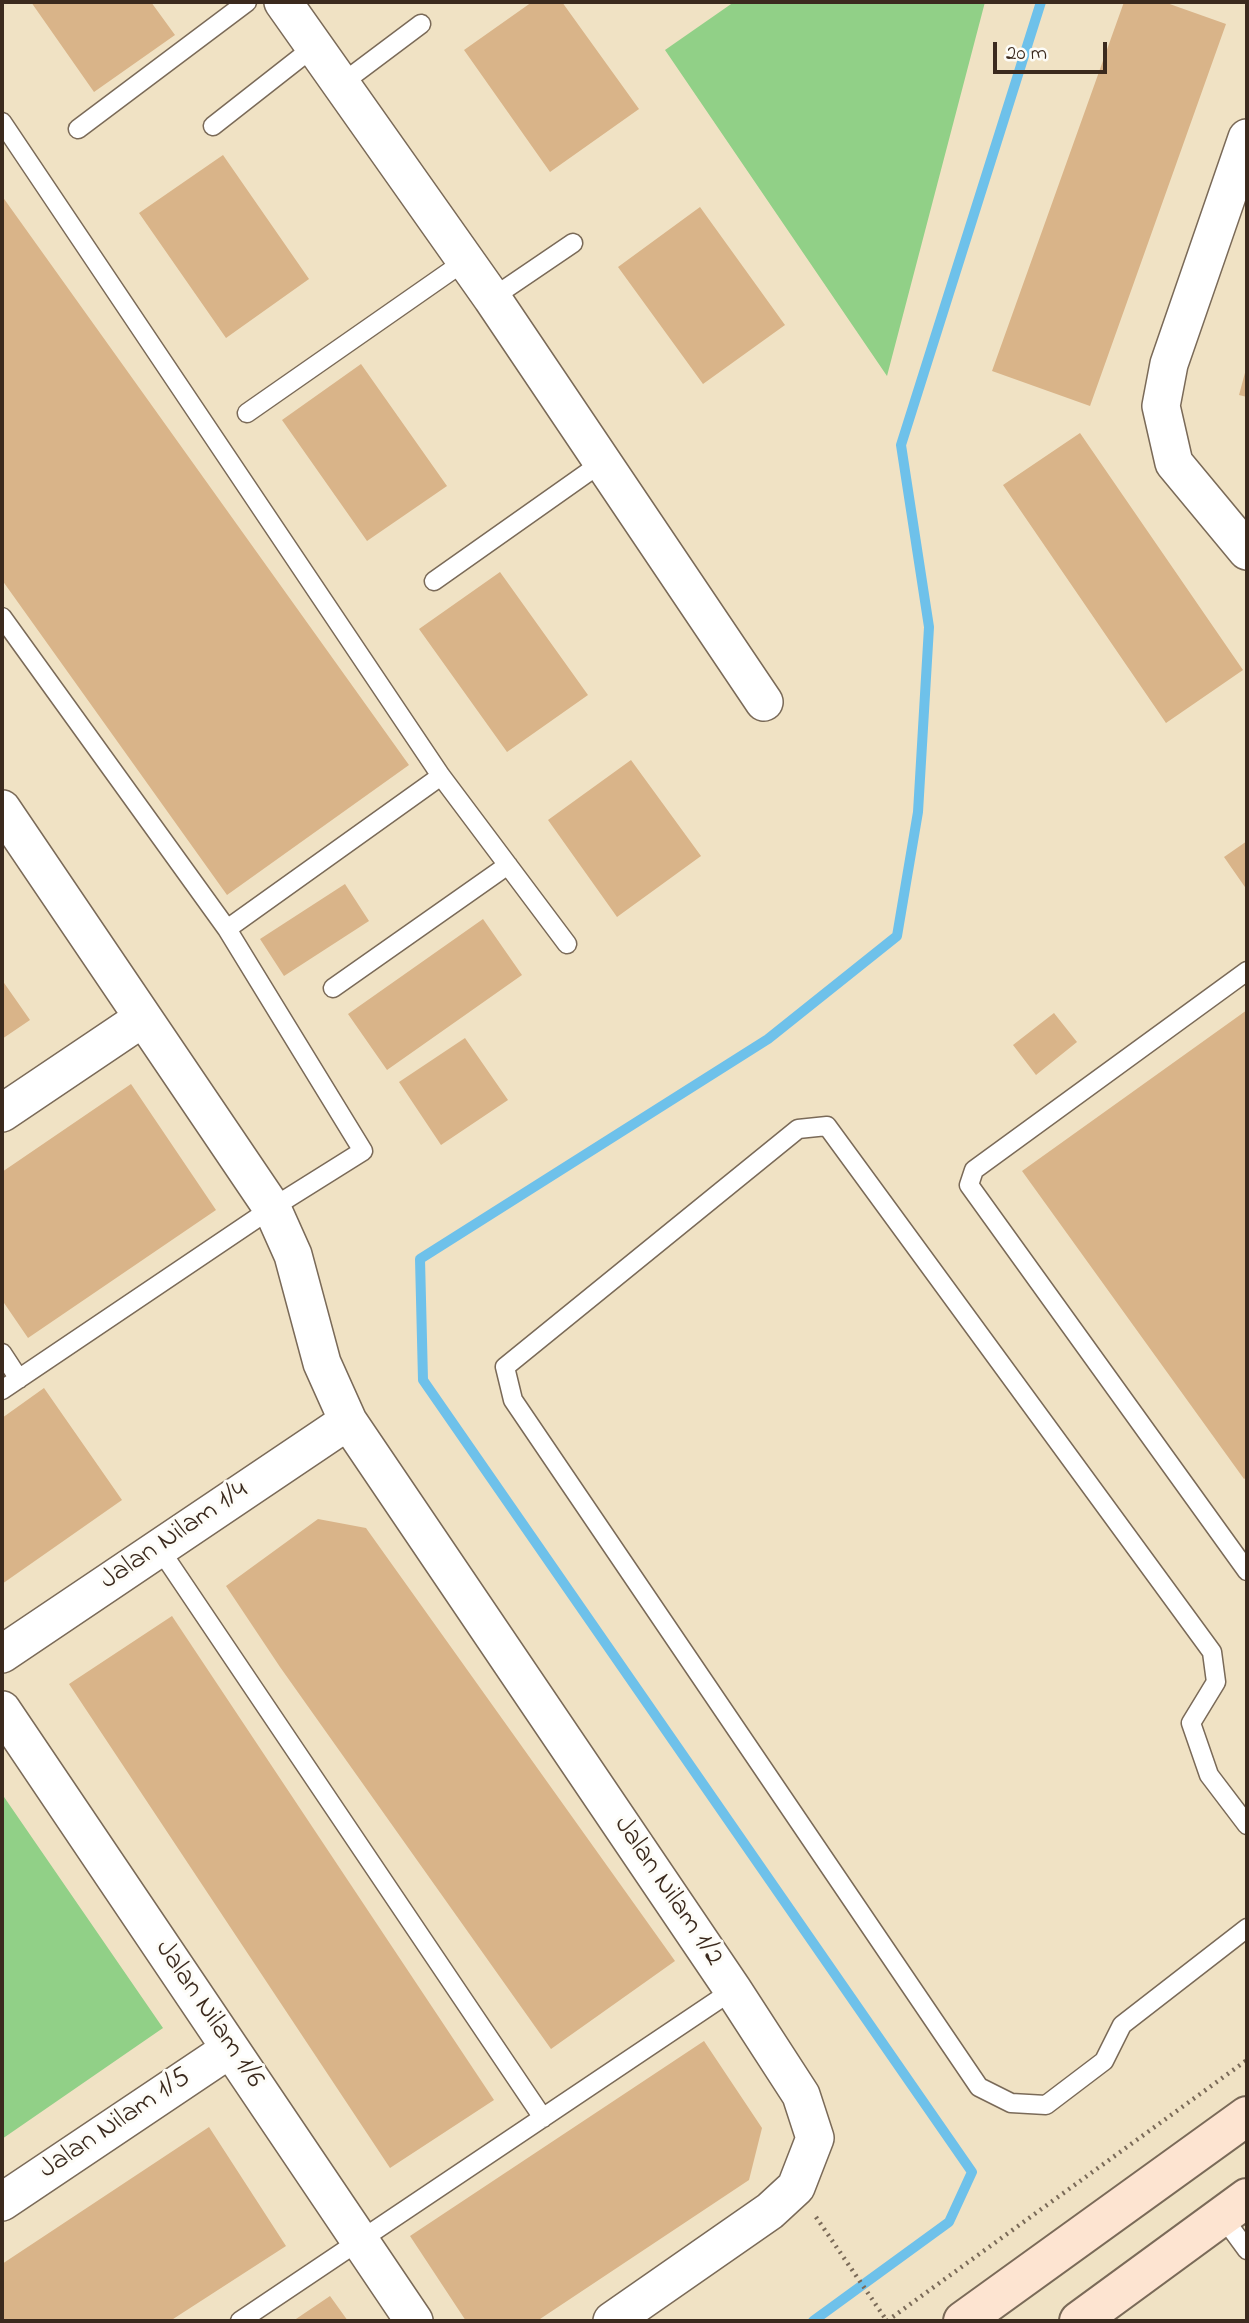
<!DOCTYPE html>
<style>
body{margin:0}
#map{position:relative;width:1249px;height:2323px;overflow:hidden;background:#f0e2c4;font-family:"Indie Flower",sans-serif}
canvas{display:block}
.frame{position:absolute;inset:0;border:4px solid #3b2a1e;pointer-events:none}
.scale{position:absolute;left:993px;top:42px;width:114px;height:32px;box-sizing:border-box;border:4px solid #3b2a1e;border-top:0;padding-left:9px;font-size:21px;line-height:24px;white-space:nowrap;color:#3b2a1e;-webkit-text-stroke:5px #fdfcf7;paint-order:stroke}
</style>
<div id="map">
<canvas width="1249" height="2323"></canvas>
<div class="frame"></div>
<div class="scale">20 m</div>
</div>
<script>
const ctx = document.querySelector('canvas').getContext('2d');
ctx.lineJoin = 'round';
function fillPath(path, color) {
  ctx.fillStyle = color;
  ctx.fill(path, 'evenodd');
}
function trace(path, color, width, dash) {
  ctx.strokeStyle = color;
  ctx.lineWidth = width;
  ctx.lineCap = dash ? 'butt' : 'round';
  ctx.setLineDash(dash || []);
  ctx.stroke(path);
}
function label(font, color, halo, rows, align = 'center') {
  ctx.font = font + ' "Indie Flower",sans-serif';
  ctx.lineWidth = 6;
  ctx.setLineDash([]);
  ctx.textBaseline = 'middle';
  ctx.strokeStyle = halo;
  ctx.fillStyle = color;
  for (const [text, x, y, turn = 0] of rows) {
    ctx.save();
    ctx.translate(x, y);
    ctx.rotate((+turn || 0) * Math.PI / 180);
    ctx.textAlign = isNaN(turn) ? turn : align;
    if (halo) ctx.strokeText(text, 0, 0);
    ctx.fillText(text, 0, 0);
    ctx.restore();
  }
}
fillPath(new Path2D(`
 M734 2H985L887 376 665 50Z
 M2 1794 163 2028 2 2139Z`), '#91d087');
trace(new Path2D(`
 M813 2321 949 2222 972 2172 423 1380 420 1259 768 1039 897 936 918 812 929 627 901 445 1041 2`), '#6ec1ea', 10);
fillPath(new Path2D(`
 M31 2H151L175 35 94 92Z
 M532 2H562L639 109 550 172 464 50Z
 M1124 2H1164L1226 24 1090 406 992 371Z
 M223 155 309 279 226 338 139 213Z
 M2 196 409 765 227 895 2 580Z
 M700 207 785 325 703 384 618 267Z
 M361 364 447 486 367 541 282 420Z
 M1246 369H1247V397L1239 395Z
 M1080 433 1243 670 1166 723 1003 485Z
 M500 572 588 695 507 752 419 629Z
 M631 760 701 856 617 917 548 820Z
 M1247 841V890L1224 857Z
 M345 884 369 921 284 976 260 939Z
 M483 919 522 975 387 1070 348 1014Z
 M2 980 30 1020 2 1039Z
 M1247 1010V1477L1244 1479 1022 1171Z
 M1054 1013 1077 1042 1036 1075 1013 1045Z
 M465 1038 508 1100 441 1145 399 1082Z
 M131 1084 216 1210 28 1338 2 1300V1172Z
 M44 1388 122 1500 2 1584V1418Z
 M318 1519 366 1528 675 1961 551 2049 280 1667 226 1586Z
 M172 1616 494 2100 390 2168 69 1684Z
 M704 2041 762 2128 749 2180 537 2321H466L410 2236Z
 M209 2127 286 2246 170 2321H2V2264Z
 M330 2296 348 2321H293Z`), '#d9b489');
const service = new Path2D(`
 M341 84 421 24
 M2 122 441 776 567 944
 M213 126 315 46
 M78 129 247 2
 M492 298 573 243
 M247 413 465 261
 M434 581 604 461
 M2 617 227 929 441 776
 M1247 971 974 1170 969 1185 1247 1571
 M333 988 508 865
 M2 1353 19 1379
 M2 1390 272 1208 363 1151 227 929
 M159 1548 543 2118
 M1247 1825 1209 1775 1191 1723 1216 1682 1212 1652 827 1126 798 1129 505 1367 513 1400 979 2087 1011 2103 1046 2105 1104 2061 1122 2025 1247 1928
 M1222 2216 1247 2250
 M240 2321 733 1990`);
const minor = new Path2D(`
 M283 2 492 298 764 702
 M1247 138 1169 364 1161 406 1174 463 1247 551
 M2 809 272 1208 293 1255 322 1363 348 1421 733 1990 801 2095 815 2138 796 2187 770 2211 612 2321
 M2 1113 143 1018
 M2 1654 348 1421
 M2 1710 414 2321
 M2 2202 230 2049`);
const secondary = new Path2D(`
 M963 2321 1247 2116
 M1079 2321 1247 2198`);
trace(service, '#7a6a58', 21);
trace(minor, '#7a6a58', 40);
trace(secondary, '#7a6a58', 42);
trace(new Path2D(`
 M816 2217 887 2321 1247 2060`), '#7a6a58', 4.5, [2, 5]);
trace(service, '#fff', 18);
trace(minor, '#fff', 37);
trace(secondary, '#fde4d1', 38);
label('28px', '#3b2a1e', '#fdfcf7', [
 ["Jalan Nilam 1/4",175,1537,-34],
 ["Jalan Nilam 1/2",667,1892,56],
 ["Jalan Nilam 1/6",208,2015,56],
 ["Jalan Nilam 1/5",116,2125,-34]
]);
</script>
